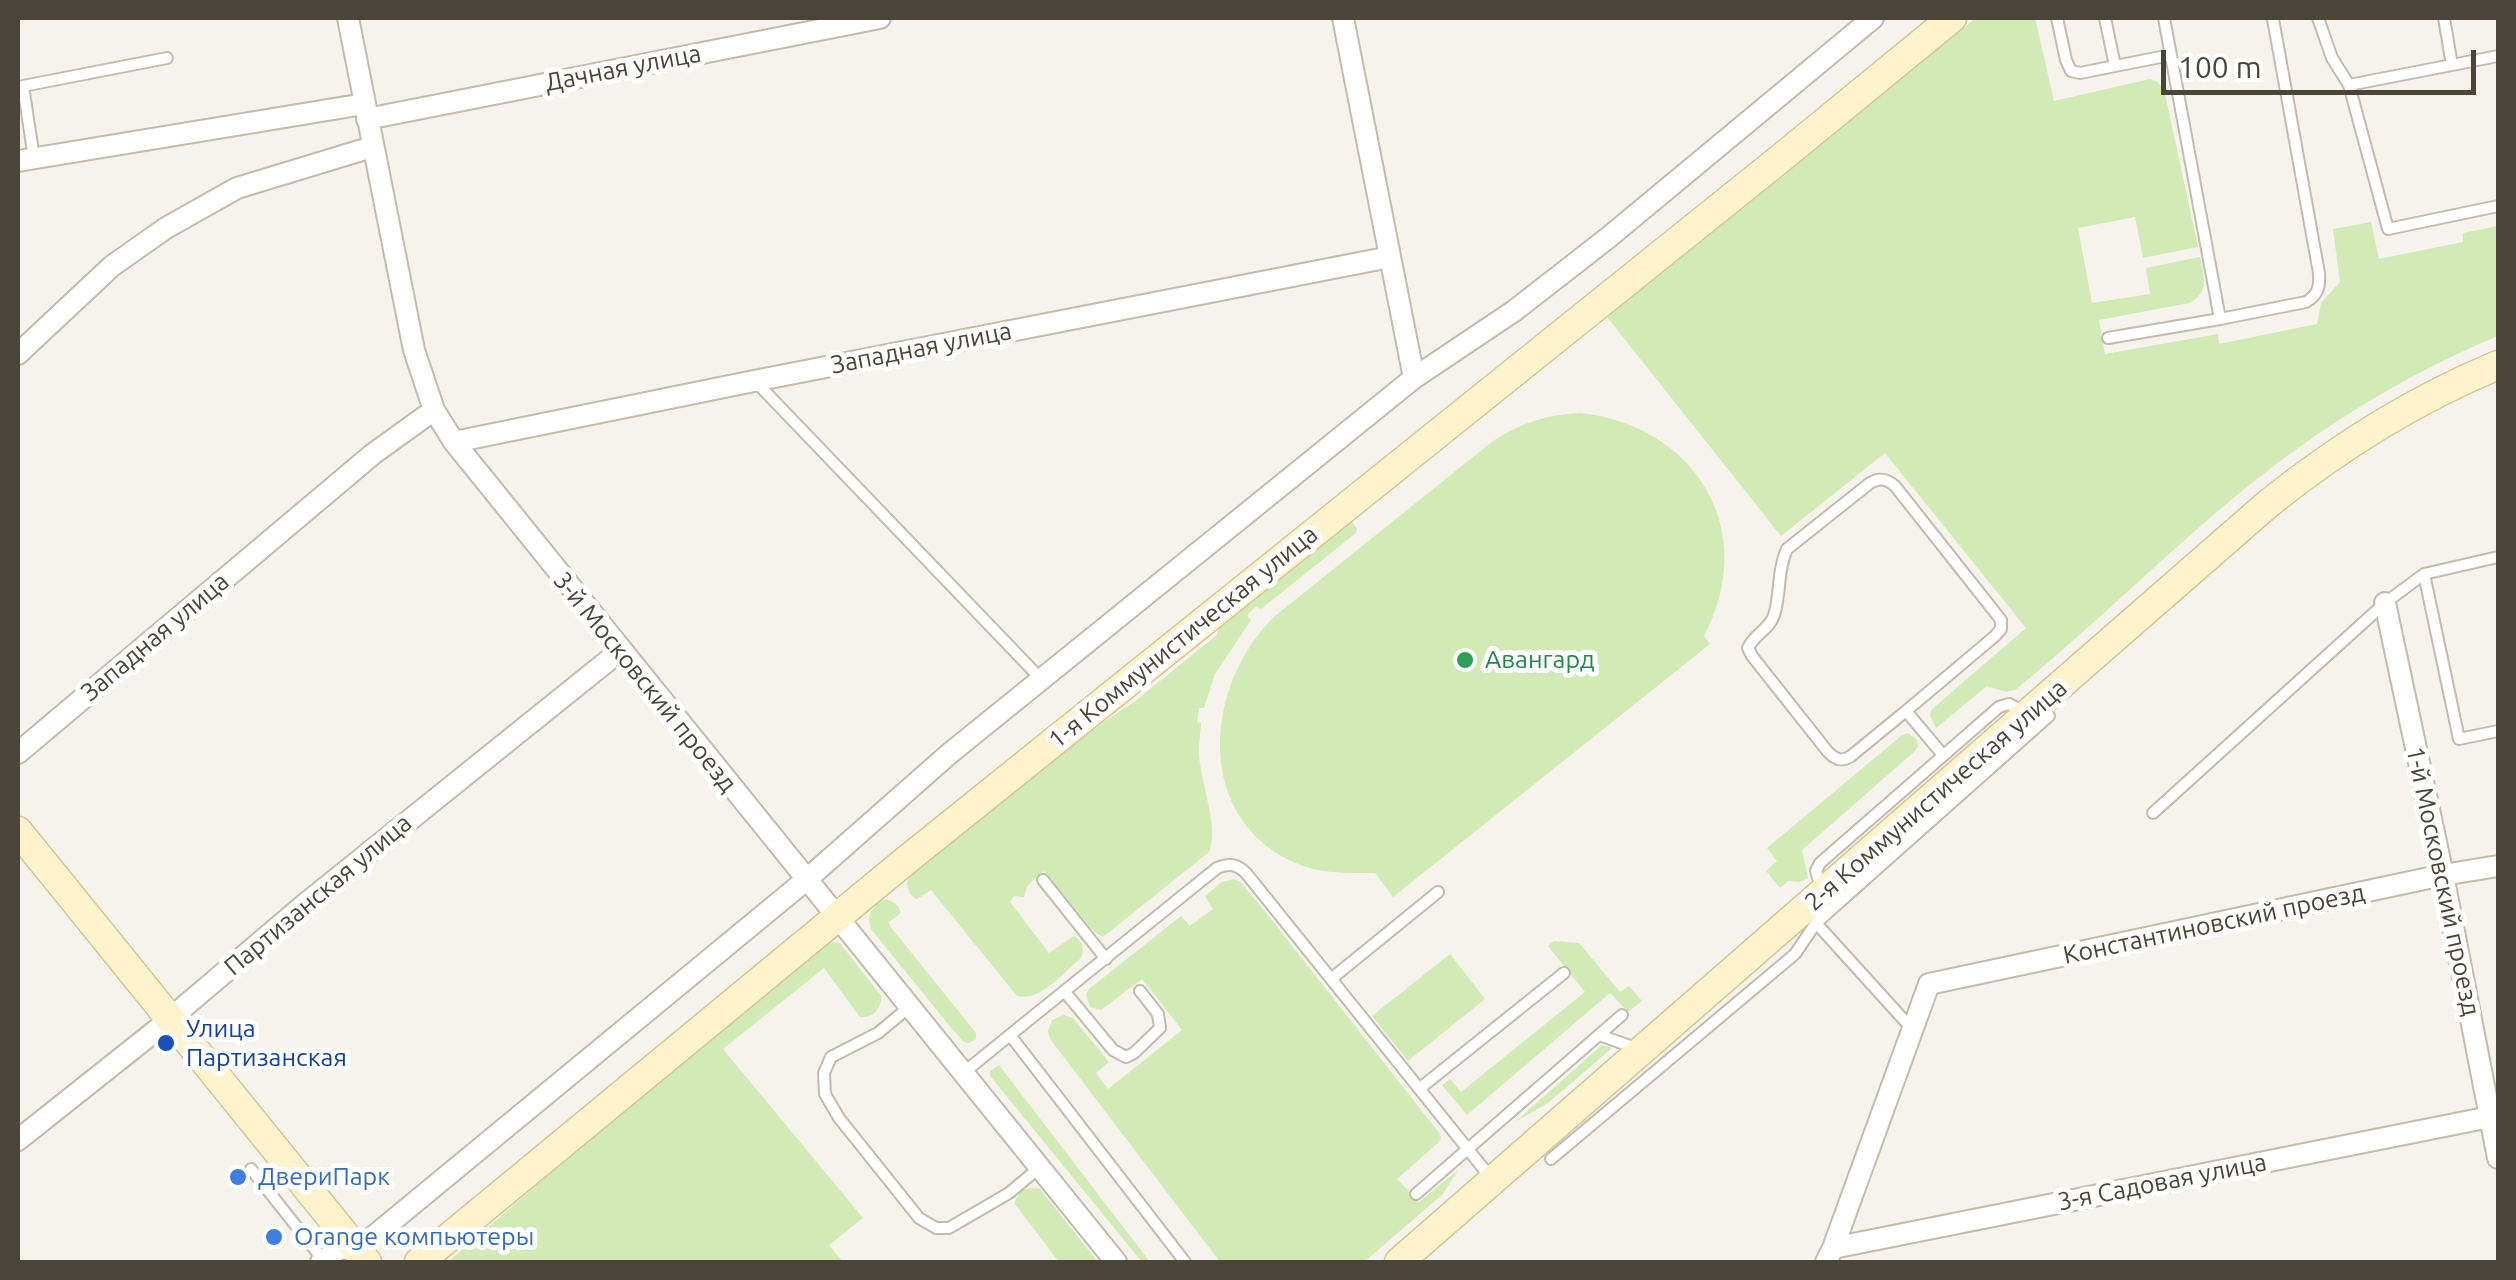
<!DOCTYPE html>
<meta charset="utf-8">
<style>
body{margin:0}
#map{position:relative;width:2516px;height:1280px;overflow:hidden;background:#f6f3ec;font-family:Ubuntu,sans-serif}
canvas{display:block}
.frame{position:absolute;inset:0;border:20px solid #4b4439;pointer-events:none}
.scale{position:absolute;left:2161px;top:50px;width:315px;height:45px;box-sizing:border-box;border:5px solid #4b4439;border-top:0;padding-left:12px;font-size:30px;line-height:35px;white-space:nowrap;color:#4b4439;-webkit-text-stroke:8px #fff;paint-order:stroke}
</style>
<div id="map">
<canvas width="2516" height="1280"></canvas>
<div class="frame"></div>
<div class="scale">100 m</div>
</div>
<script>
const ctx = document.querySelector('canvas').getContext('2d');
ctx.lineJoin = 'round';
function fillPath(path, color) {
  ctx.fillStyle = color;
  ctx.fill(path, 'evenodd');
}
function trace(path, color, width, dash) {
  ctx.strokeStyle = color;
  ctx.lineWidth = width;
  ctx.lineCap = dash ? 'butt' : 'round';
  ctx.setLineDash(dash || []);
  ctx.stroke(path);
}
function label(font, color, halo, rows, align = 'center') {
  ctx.font = font + ' Ubuntu,sans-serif';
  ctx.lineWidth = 10;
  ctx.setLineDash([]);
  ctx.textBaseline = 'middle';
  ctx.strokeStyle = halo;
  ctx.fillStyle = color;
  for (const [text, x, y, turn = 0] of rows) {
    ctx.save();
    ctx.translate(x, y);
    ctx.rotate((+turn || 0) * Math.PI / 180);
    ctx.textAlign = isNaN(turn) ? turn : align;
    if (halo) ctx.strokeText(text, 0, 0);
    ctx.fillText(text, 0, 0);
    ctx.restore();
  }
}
fillPath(new Path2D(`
 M1976 18H2035L2054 101 2150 79 2158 82 2165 94 2198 247 2143 258 2135 217 2078 228 2092 303 2150 294 2146 268 2200 257C2204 277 2210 293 2189 303L2099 320 2105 354 2218 334 2219 344 2317 324 2321 303 2340 282 2333 229 2371 222 2379 259 2463 242V233L2498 226V336C2418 369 2344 413 2275 465 2183 535 2104 618 2015 690L2006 692 1987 686 1936 728 1930 715 1931 710 2026 628 1885 453 1781 536 1607 317Z
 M1581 413C1696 426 1760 531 1704 636L1710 644 1393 897 1375 873C1349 873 1322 874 1298 864 1193 821 1203 685 1275 616L1493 441C1520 423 1549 414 1581 413Z
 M1352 521 1357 529 1356 533 1261 609 1256 606 1247 615 1251 620 1215 674 1204 708H1199L1197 722 1201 723C1200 737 1198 750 1200 764 1203 789 1219 830 1209 852L1103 937 1094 932 1044 871 1027 886 1024 897 1014 896 1010 902 1049 953 1074 936C1083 940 1085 951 1080 959 1063 973 1040 1002 1017 996L931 890 917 899C908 896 905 883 909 874L1101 724 1134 702 1217 635 1219 627Z
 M1908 733 1917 740 1918 746 1915 751 1802 850 1808 878 1800 882 1788 881 1780 888 1766 871 1777 861 1767 848 1901 736Z
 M1234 879 1240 882 1260 905 1440 1134 1441 1138 1438 1143 1397 1179 1419 1202 1458 1170 1443 1194 1364 1262H1220L1050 1039 1048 1031 1052 1020 1064 1015 1073 1018 1109 1062 1096 1073 1108 1089 1182 1030 1142 979 1101 1010 1090 1007 1086 995 1089 989 1181 916 1190 926 1213 909 1205 896 1222 882Z
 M879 899C890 899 898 902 901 913L889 922 890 926 976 1033V1039L969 1043 964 1042 952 1029 871 929C866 910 873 913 879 899Z
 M1554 941 1579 943 1620 992 1629 986 1642 1001 1628 1012 1610 993 1467 1115 1442 1085 1450 1079 1461 1092 1585 992 1548 946Z
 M831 942 840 943 882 997C879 1010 874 1018 860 1017L824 968 723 1049 863 1218 829 1245 843 1262H448L804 954Z
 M1450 954 1485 999 1408 1061 1372 1016Z
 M1602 1045 1612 1048 1548 1103 1515 1122Z
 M999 1065 1150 1262H1142L990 1076V1071Z
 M1030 1188 1040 1189 1098 1262H1059L1014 1203 1021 1191Z`), '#d2eab5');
const lane = new Path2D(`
 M2057 18 2066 60 2071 71 2080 73 2115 66
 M2105 18 2115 66 2171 55
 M2164 18 2220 319 2306 302C2318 295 2320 287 2319 273L2273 19
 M2318 18 2332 58 2349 85 2388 229 2498 206
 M2444 18 2452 65 2498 56
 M2349 85 2452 65
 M34 158 23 86 167 58
 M2108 338 2220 319
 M755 381 1041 679
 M2424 574 2459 739 2498 731
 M1906 711 1995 636 2001 629V620L1895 486C1887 479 1880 477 1870 483L1787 549C1777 570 1781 594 1774 615 1770 629 1754 634 1748 648L1752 656 1828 752C1836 760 1842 762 1851 756L1906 711 1943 755
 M2153 813 2385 603 2424 574 2498 557
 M1043 880 1106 959
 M1821 887 1816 871 1820 863 1999 707 2009 704 2026 713
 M1331 979 1438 892
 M1065 992 1113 1050 1126 1057 1134 1053 1160 1028 1158 1014 1140 991
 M908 1008 878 1033 831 1057 824 1073 825 1094 839 1118 919 1218 936 1228H949L1009 1193 1039 1168
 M1913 1030 1816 923 2049 716
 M1010 1035 1217 868C1229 863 1237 864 1246 873L1491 1178
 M1599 1035 1636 1048
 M962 1074 1010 1035 1185 1262
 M1419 1089 1564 973
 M1551 1159 1795 954 1816 923
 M251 1169 323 1260
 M1416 1194 1622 1015`);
const street = new Path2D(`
 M348 18 414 350 434 410 454 442 1116 1262
 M1343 18 1414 378
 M367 119 880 18
 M18 161 364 104
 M18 354 112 266 166 228 237 188 372 147
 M454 442 754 381 1390 257
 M2385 603 2443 875 2498 1158
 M18 753 373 454 434 410
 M18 1140 159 1028 310 900 620 651
 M1833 1248 2490 1117
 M321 1262 340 1248 357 1250 806 880 949 754 1414 378 1514 311 1609 237 1873 18
 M1826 1262 1833 1248 1929 984 2443 875 2498 866`);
const secondary = new Path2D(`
 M18 831 367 1262
 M419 1262 904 862 1781 158 1952 18
 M1399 1262 2269 503C2339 447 2416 399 2498 365`);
trace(lane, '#c2bbae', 14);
trace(street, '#c2bbae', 24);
trace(secondary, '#d6c79b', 31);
trace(lane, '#fff', 10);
trace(street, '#fff', 20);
trace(secondary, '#fff3cd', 28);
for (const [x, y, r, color] of [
 [1465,660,10,"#2e9e5b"],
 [166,1043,10,"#1a4fb4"],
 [238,1177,10,"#3f7fe0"],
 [274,1237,10,"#3f7fe0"]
]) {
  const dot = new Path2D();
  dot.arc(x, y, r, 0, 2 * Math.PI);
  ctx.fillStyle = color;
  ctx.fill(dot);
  trace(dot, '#fff', 4);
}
label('25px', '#4b4439', '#fff', [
 ["Дачная улица",623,68,-11],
 ["Западная улица",921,348,-11],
 ["Западная улица",155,637,-40],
 ["1-я Коммунистическая улица",1183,637,-39],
 ["3-й Московский проезд",645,682,51],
 ["2-я Коммунистическая улица",1936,795,-41],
 ["1-й Московский проезд",2443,881,78],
 ["Партизанская улица",318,895,-40],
 ["Константиновский проезд",2214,924,-12],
 ["3-я Садовая улица",2162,1182,-11]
]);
label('25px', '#27864d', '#fff', [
 ["Авангард",1485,660]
], 'left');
label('25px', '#164399', '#fff', [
 ["Улица",186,1029],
 ["Партизанская",186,1058]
], 'left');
label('25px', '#366cbe', '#fff', [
 ["ДвериПарк",258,1177],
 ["Orange компьютеры",294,1237]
], 'left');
</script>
